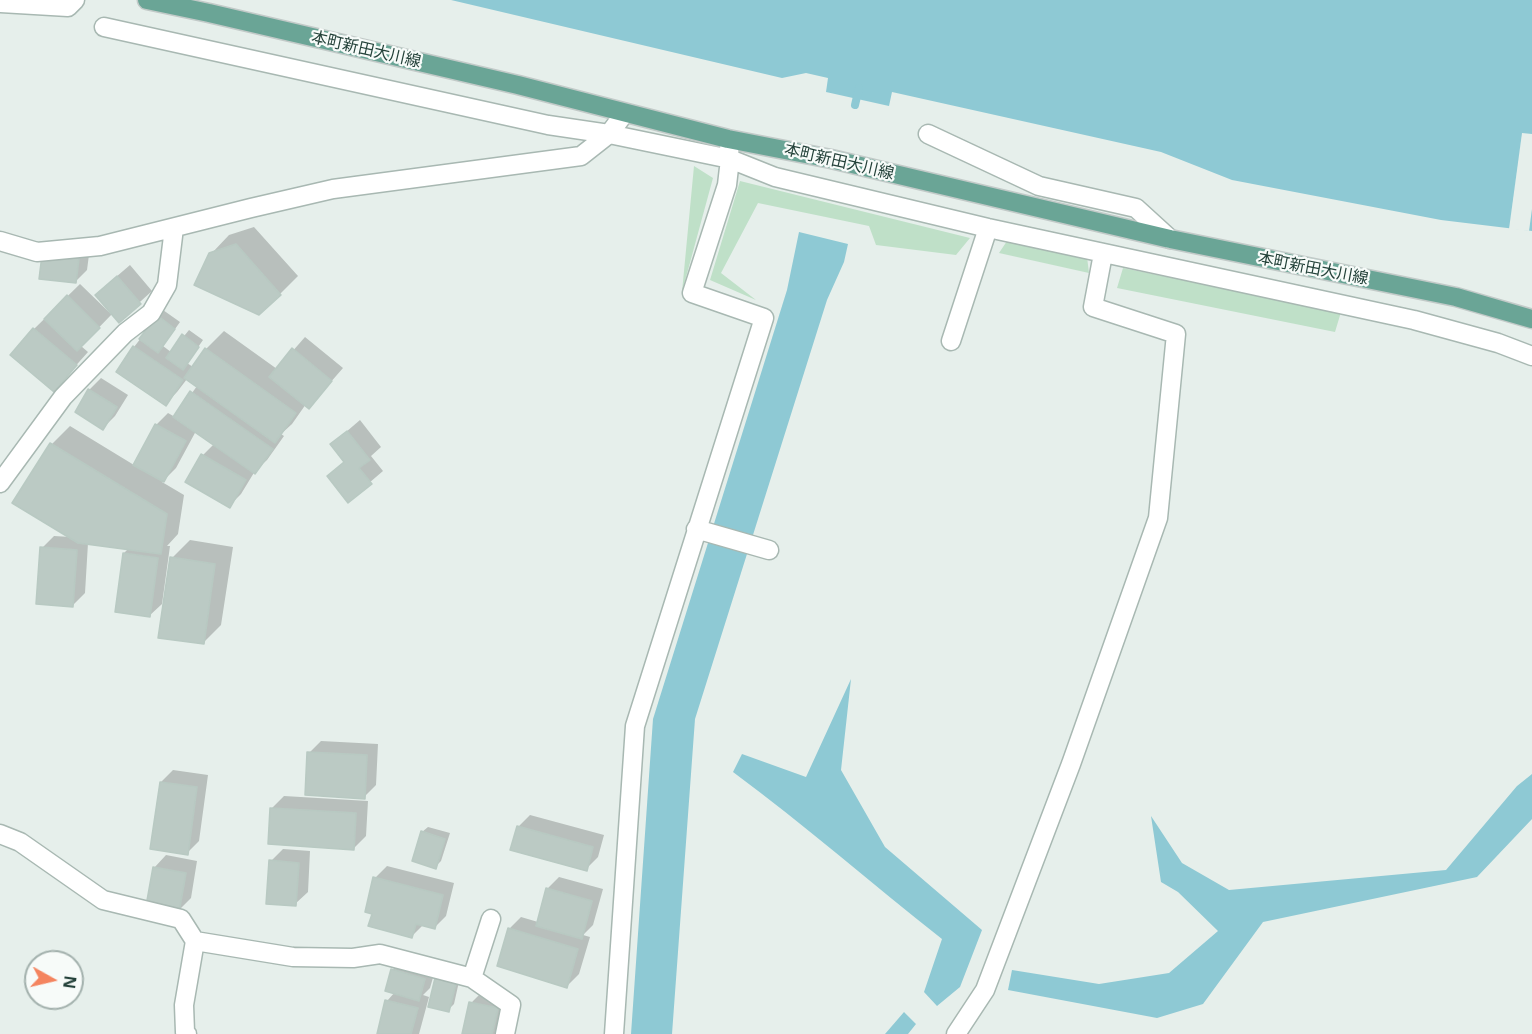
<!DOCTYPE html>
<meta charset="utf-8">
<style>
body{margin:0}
#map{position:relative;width:1532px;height:1034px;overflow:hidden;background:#e6efeb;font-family:"Noto Sans",sans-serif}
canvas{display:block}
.north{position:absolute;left:24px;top:950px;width:60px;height:60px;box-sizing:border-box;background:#f7fbf9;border:2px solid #a3b1ad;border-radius:50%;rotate:98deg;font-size:16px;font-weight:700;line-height:24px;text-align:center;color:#24423a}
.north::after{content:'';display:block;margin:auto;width:21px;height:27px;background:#f4845f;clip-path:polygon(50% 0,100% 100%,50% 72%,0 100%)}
</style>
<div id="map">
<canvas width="1532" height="1034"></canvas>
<div class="north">N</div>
</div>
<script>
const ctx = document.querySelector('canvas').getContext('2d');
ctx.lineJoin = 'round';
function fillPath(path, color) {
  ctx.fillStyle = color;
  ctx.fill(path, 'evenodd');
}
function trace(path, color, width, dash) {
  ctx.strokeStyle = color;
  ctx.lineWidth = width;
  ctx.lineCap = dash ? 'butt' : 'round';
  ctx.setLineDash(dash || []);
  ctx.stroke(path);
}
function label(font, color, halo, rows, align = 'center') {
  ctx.font = font + ' "Noto Sans","Noto Sans JP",sans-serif';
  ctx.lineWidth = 4.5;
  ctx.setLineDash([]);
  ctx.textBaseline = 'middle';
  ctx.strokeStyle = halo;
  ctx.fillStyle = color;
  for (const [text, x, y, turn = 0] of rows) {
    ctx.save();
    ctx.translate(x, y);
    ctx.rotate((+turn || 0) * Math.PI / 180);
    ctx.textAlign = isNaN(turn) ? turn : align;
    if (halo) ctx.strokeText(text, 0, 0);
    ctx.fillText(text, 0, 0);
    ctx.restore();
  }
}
fillPath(new Path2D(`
 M694 166 713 178 682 292Z
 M740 181 970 238 956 255 876 245 869 226 758 203 721 273 756 300 710 280Z
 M1007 241 1087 257 1089 273 999 253Z
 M1123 268 1341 312 1335 332 1117 288Z`), '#bfe0c8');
fillPath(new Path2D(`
 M451 0H1532V231L1441 220 1232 180 1161 152 892 92 889 106 826 92 828 78 806 73 782 78Z
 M799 232 848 244 844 262 827 300 695 719 672 1034H631L653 719 787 290Z
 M851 679 841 770 885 847 982 930 960 987 937 1006 924 992 942 939C872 884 805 825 733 772L742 754 806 777Z
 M1532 774V819L1477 877 1263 922 1203 1004 1157 1018 1008 990 1012 970 1099 984 1169 973 1218 931 1178 892 1161 882 1151 816 1182 863 1229 890 1446 870 1517 786Z
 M904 1012 916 1024 908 1034H885Z`), '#8ec9d4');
fillPath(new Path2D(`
 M1522 133 1532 134V209L1529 231 1509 229Z`), '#e6efeb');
fillPath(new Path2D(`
 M254 227 298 276 280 294 211 254 229 235Z
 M90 247 87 270 75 282 43 255Z
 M130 265 152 291 119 321 113 313 81 346 88 352 54 390 12 355 34 329 80 284 111 314 112 313 109 283Z
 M163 310 180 322 163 346 171 352 189 330 203 340 187 363 193 367 206 349 224 331 277 369 305 337 343 368 309 407 306 404 292 424 281 434 284 436 267 460 255 471 241 494 229 506 203 455 214 444 196 431 176 468 162 482 184 495 178 534 167 546H170L162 604 149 616 124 553 129 548 88 543 85 593 73 605 42 548 54 536 71 537 52 444 70 426 134 465 156 425 168 413 175 417 197 386 187 379 177 392 165 404 134 347Z
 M101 378 128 395 115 416 103 428 89 390Z
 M360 420 381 447 371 456 383 471 348 501 329 476 345 461 332 444Z
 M190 540 233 547 221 625 203 643 172 558Z
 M321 741 378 744 376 785 364 797 309 753Z
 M173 770 208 775 199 841 187 853 161 782Z
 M284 796 368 801 366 836 354 848 272 808Z
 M530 815 604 835 598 857 586 869 518 827Z
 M428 827 450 833 441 861 435 867 422 832Z
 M283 849 310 851 308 892 295 904 271 861Z
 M166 855 197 861 191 898 179 910 154 868Z
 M387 866 454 883 446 916 434 928 423 925 412 936 373 912 375 878Z
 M559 877 603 889 593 925 583 935 590 937 579 974 567 986 509 929 521 917 538 922 547 889Z
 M405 957 436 967 430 988 423 995 429 997 419 1034H378L387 1001 395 992 387 990 393 969Z
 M442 973 460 977 454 1004 448 1010 436 978Z
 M483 991 509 996 500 1034H464L471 1003Z`), '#0003');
trace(new Path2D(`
 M855 105 859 88`), '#8ec9d4', 8);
const building = new Path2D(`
 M236 244 281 295 259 315 194 285 209 253Z
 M42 255 79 258 76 283 39 279Z
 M117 276 141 304 119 323 95 295Z
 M67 295 100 328 77 351 44 319Z
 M157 315 175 329 158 353 139 339Z
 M33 328 77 365 54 392 10 355Z
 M182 334 199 347 183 370 166 358Z
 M133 346 183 380 166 406 116 372Z
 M205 348 296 413 275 443 184 378Z
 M292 348 332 381 309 409 269 377Z
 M88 389 117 407 103 430 75 412Z
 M190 391 273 449 255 474 173 417Z
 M155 424 186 441 164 482 133 465Z
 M347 431 370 460 359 468 372 484 348 503 327 476 344 462 330 444Z
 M50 443 167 514 161 554 78 543 12 503Z
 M201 454 246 480 230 508 185 482Z
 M40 547 77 550 73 607 36 604Z
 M123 553 158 558 150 617 115 612Z
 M170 557 215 564 204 644 158 638Z
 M307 752 367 755 365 799 305 795Z
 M160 782 197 787 188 855 150 849Z
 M270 808 356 813 354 850 268 844Z
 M517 826 593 847 587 871 510 850Z
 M421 831 445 839 436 869 412 861Z
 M269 860 299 863 296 906 266 904Z
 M153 867 186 873 179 912 146 906Z
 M373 877 443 895 435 929 416 924 412 938 368 926 372 914 365 912Z
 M546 888 592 901 582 939 536 926Z
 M508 928 578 949 567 988 497 966Z
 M391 969 425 979 419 1001 385 991Z
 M435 978 456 983 449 1012 428 1007Z
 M385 1000 418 1008 411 1034H377Z
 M469 1002 498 1008 492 1034H462Z`);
fillPath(building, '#bbcac4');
trace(building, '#b8c9c2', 1.5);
const minor = new Path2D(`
 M0 3 68 7 75 0
 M104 27 548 125 609 134 730 159 775 177 988 228 1414 320 1498 343 1532 356
 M928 134 1039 186 1136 208 1170 239
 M0 241 37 252 100 246 251 208 333 189 581 156 609 134 624 114
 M951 341 988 228
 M0 483 63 397 125 333 151 313 167 285 174 228
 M696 529 769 550
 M0 834 20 842 103 900 181 919 195 941 184 1005 185 1032 187 1034
 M491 919 472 978 511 1005 505 1034
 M195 941 293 957 353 958 380 954 472 978
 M614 1034 635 726 764 318 692 293 727 185 730 159 729 149
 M956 1034 985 990 1071 764 1158 518 1176 334 1093 307 1103 254`);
const major = new Path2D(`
 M147 0 209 13 518 85 728 139 831 159 1170 239 1456 297 1532 319`);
trace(minor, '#a8b8b2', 21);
trace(major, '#c2cac8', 21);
trace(minor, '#fff', 18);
trace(major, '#6aa596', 18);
label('16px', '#24423a', '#f7fbf9', [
 ["本町新田大川線",366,50,13],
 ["本町新田大川線",839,162,13],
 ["本町新田大川線",1313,269,11]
]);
</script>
